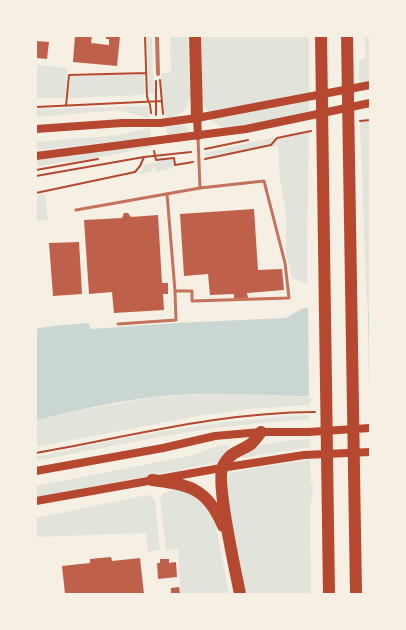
<!DOCTYPE html>
<style>
body{margin:0}
#map{position:relative;width:406px;height:630px;overflow:hidden;background:#f6efe4;font-family:Lato,sans-serif}
canvas{display:block}
.frame{position:absolute;inset:0;border:37px solid #f6efe4;pointer-events:none}
</style>
<div id="map">
<canvas width="406" height="630"></canvas>
<div class="frame"></div>
</div>
<script>
const ctx = document.querySelector('canvas').getContext('2d');
ctx.lineJoin = 'round';
function fillPath(path, color) {
  ctx.fillStyle = color;
  ctx.fill(path, 'evenodd');
}
function trace(path, color, width, dash) {
  ctx.strokeStyle = color;
  ctx.lineWidth = width;
  ctx.lineCap = dash ? 'butt' : 'round';
  ctx.setLineDash(dash || []);
  ctx.stroke(path);
}
fillPath(new Path2D(`
 M147 36H152L153 77 154 79V94H149Z
 M170 36H188L190 97C188 111 179 117 165 119L161 79 162 73H171Z
 M202 36H309V94L210 112C205 109 203 105 202 100Z
 M365 36H370V81L359 84V61L366 57Z
 M36 65 67 68 65 98H36Z
 M144 74 145 95 68 98 70 77Z
 M309 101V111C288 116 247 130 226 128 221 127 216 124 212 121L213 118Z
 M148 106 149 118 118 110 36 117V109Z
 M370 121V309H367L360 122Z
 M180 124 186 127 190 132 189 133 167 136 166 126Z
 M150 128 151 138 36 150V142L119 135Z
 M309 132 307 245V284L292 278 289 263 286 256V212L280 180 278 146H272L278 139Z
 M276 137 270 145 205 157V153Z
 M151 144 152 147 69 163 68 161 36 167V159Z
 M166 160H173V168L156 172 155 167 151 168 152 171 139 174 143 170 144 165Z
 M45 194 48 220 36 221V196Z
 M228 393 313 396 309 405 251 409 198 416 36 447V420L76 411 153 397Z
 M309 415V420C216 423 127 443 36 461V457C126 437 217 419 309 415Z
 M310 439V447L242 458 241 452C262 442 287 440 310 439Z
 M228 445V450L219 462 36 498V486L194 455 217 446Z
 M310 460 311 484H313V488L310 511 311 594H245C240 570 221 492 230 473L260 467Z
 M178 490 197 496 212 514 216 527 229 594H179V589L180 586 178 549 166 550 160 498C163 491 171 490 178 490Z
 M147 495 151 496 155 501 160 550 148 552 146 533 36 537V518Z`), '#e2e4dc');
fillPath(new Path2D(`
 M312 307 370 309V396C351 396 332 396 312 396 259 395 205 391 152 397 113 402 74 411 36 420V329L39 328 61 325 88 323 91 329 177 323 286 318 301 309Z`), '#c9d6d2');
fillPath(new Path2D(`
 M312 305H341L368 307 369 398H309L308 306Z`), '#f6efe4');
fillPath(new Path2D(`
 M75 36H92L91 43 109 45V39H106V36H120L117 66 73 62Z
 M36 41 49 42 47 59 36 58Z
 M254 209 258 270 282 269 284 290 247 293 248 298 234 299V294L210 295 208 274 184 276 180 214Z
 M124 213H128L131 217 158 215 162 283H168V294H163L164 310 114 313 112 292 89 294 84 220 122 218Z
 M79 242 82 294 53 296 49 243Z
 M111 557 112 561 140 558 144 594H65L62 566 90 563V559Z
 M160 559H169V563L176 562 177 577 158 579 157 563H160Z
 M179 587 180 594H171V588Z`), '#bf614a');
trace(new Path2D(`
 M145 36 147 97 150 105 151 113
 M160 80 163 114
 M156 81V115
 M66 106 69 75 146 73
 M36 107 162 101
 M360 121 370 120
 M205 149 248 140
 M154 151 156 160 174 158 175 165 193 162
 M205 159 271 145 277 138 311 131
 M36 170 98 159
 M36 176 144 157 191 152
 M36 193 135 172 140 166 144 157
 M36 453C128 437 220 412 315 412`), '#b5482f', 2);
trace(new Path2D(`
 M198 138 200 188
 M76 210 200 188 264 181 285 263 289 298 192 301V291H175L167 194
 M118 324 176 320 175 291`), '#c5725c', 3);
trace(new Path2D(`
 M157 36 158 74`), '#c5725c', 4);
trace(new Path2D(`
 M197 118 198 136
 M36 129 122 123H160L197 118 370 85
 M36 156 246 129 370 103
 M36 471 163 448 215 436 261 432H308L370 428
 M36 501 221 468 304 455 370 452`), '#b5482f', 8);
trace(new Path2D(`
 M195 36 197 118
 M321 36 329 594
 M347 36 356 594
 M152 480C190 485 207 488 223 526
 M240 594C236 573 215 481 223 466 232 450 238 453 251 444 254 441 258 436 261 432`), '#b5482f', 12);
</script>
